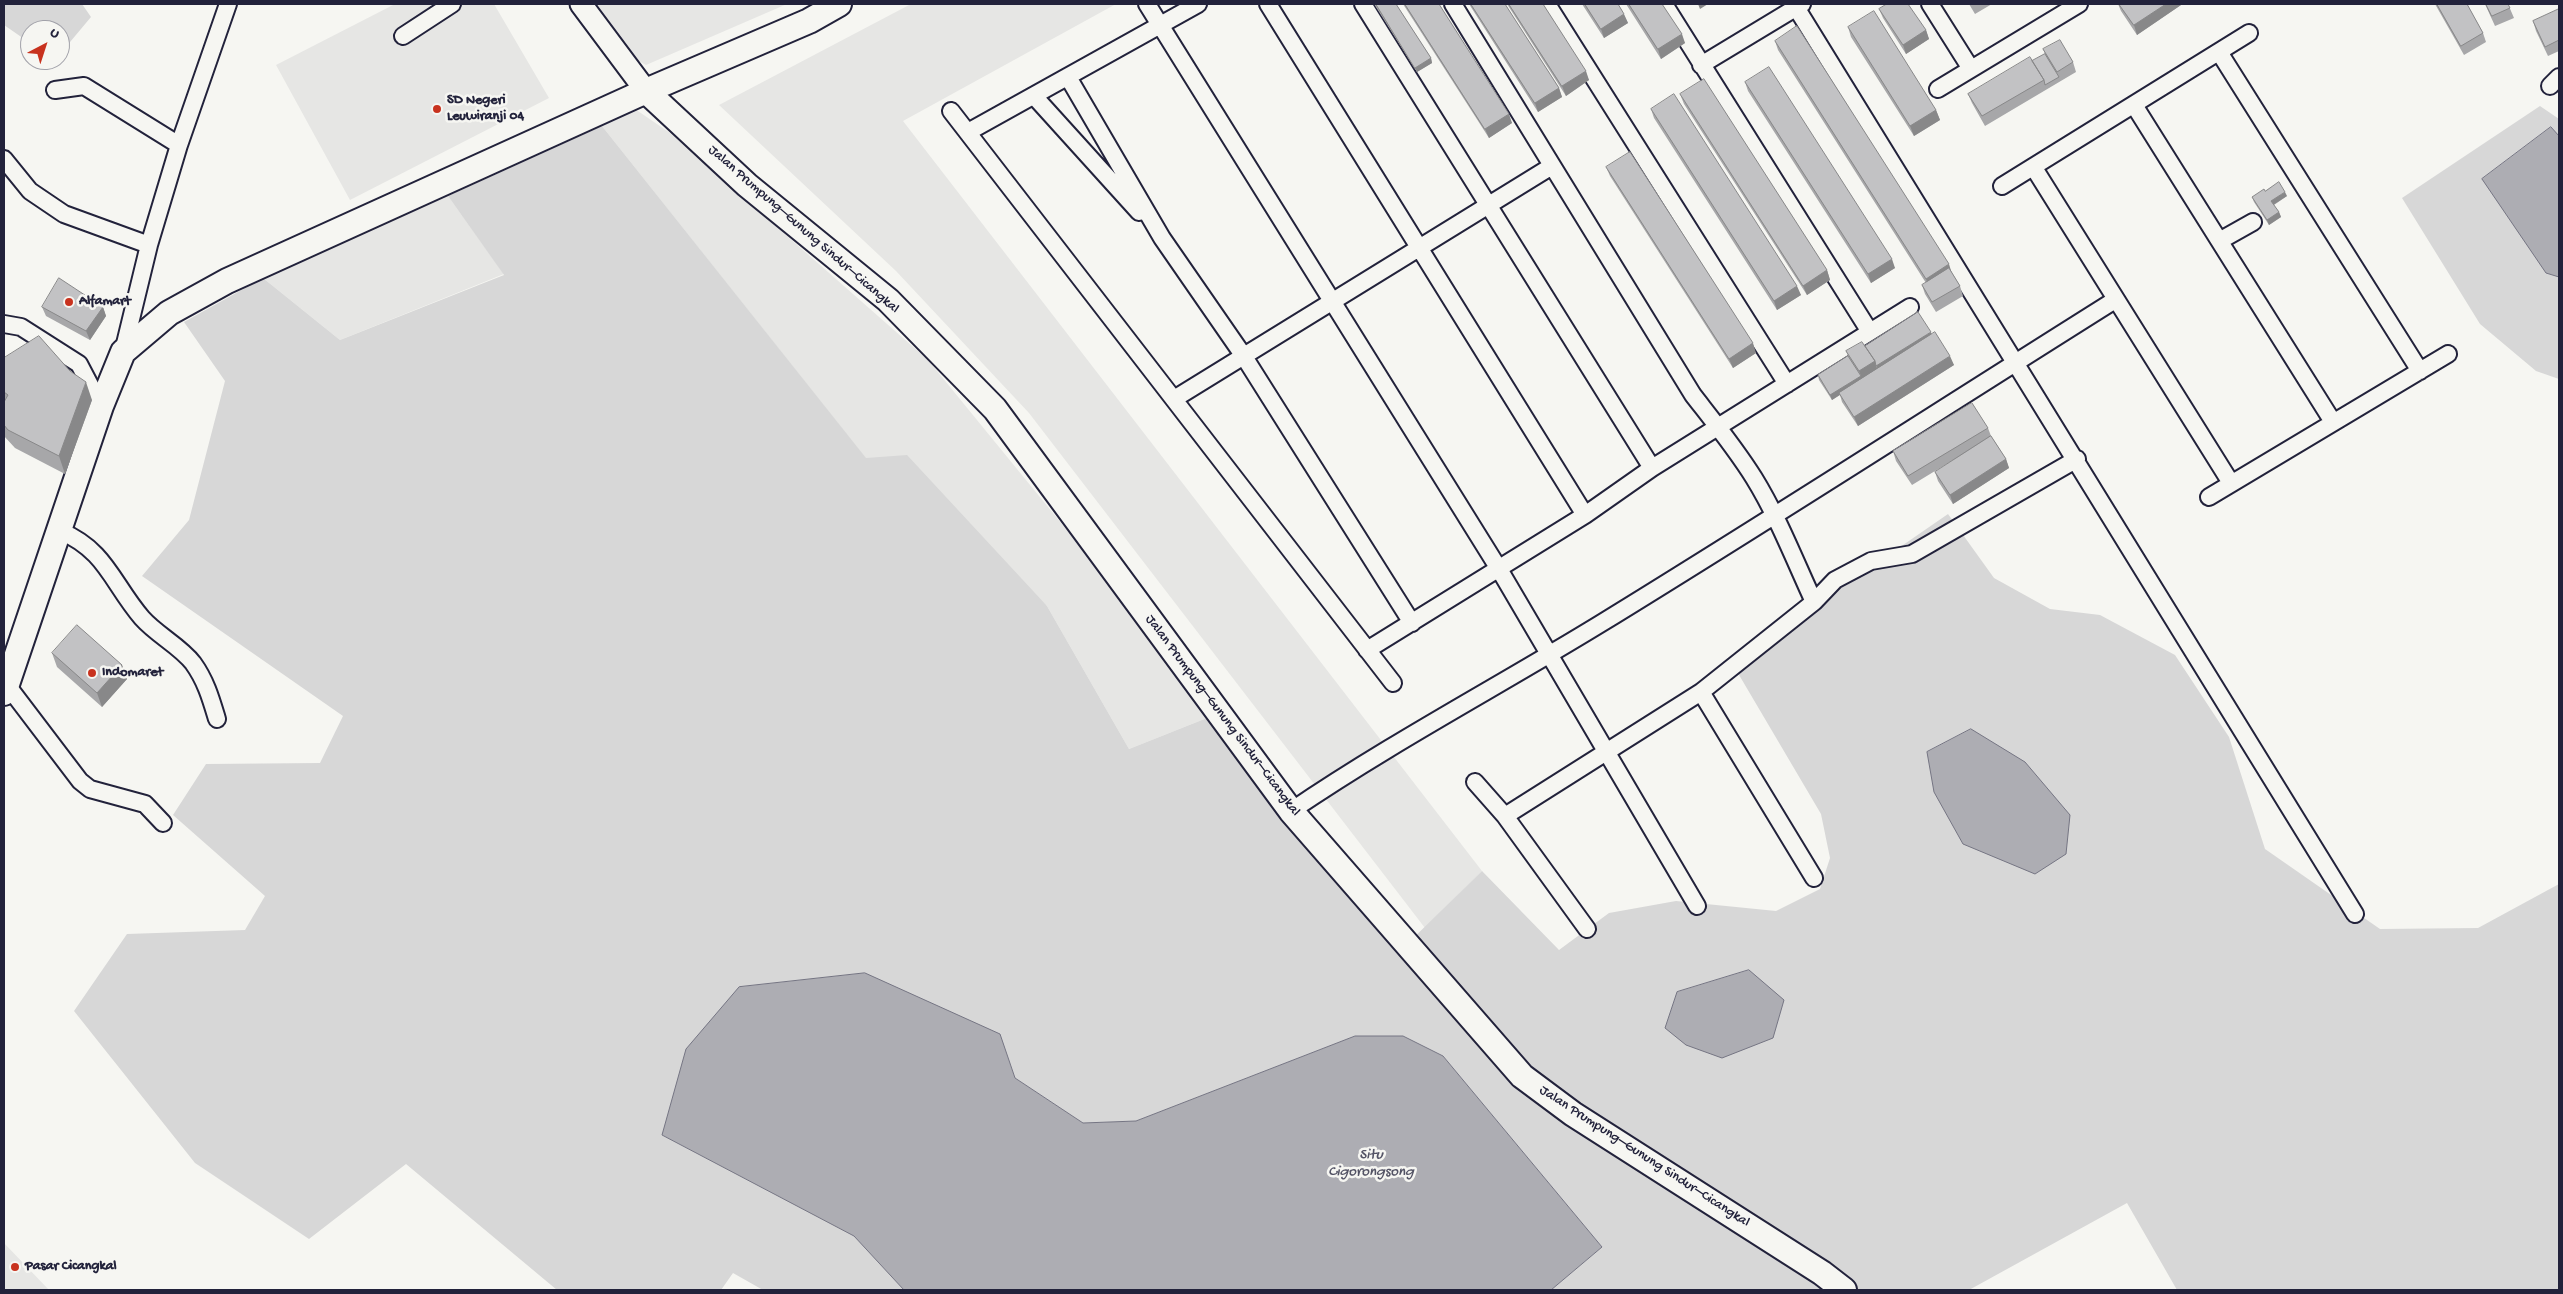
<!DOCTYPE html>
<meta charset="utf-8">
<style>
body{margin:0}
#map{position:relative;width:2563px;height:1294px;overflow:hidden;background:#f6f6f2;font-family:"Gochi Hand",sans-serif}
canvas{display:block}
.frame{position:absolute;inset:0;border:5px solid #22223b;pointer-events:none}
.north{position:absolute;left:20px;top:20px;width:50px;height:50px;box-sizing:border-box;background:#f6f6f2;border:1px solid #a1a1a9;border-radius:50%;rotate:40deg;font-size:14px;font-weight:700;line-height:20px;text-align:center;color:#22223b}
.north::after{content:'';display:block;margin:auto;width:18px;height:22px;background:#c8321e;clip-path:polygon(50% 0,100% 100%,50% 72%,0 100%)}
</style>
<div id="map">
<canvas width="2563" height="1294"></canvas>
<div class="frame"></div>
<div class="north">U</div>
</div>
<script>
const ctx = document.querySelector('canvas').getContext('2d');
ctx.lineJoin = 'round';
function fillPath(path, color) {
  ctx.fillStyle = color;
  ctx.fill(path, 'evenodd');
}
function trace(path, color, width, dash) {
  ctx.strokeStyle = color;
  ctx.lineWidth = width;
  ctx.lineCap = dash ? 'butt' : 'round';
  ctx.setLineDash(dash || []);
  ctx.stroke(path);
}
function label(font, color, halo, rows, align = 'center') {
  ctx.font = font + ' "Gochi Hand",sans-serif';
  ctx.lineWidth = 5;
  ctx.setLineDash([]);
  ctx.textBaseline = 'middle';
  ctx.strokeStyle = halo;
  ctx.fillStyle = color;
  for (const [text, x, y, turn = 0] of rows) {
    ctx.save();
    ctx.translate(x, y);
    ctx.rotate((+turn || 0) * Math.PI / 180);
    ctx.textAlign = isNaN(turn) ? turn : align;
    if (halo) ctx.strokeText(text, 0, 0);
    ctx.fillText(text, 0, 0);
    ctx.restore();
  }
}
fillPath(new Path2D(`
 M395 4H494L549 98 350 200 276 65Z
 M593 4H787L646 65 627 54Z
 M911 4H1116L903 121 1482 871 1425 928 1029 413 896 271 719 105Z
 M635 109 670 133 928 360 1217 714 1129 749 1047 606 866 459 602 126Z
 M448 196 504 274 340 340 263 278Z
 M4 1243 49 1290H4Z`), '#e6e6e4');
fillPath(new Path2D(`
 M4 4H82L91 17 60 54V30H30V43L4 25Z
 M2540 106 2559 119V379L2536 371 2480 324 2402 198Z
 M602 126 866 458 907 455 1047 606 1129 749 1217 714 1401 950 1482 871 1559 950 1609 913 1676 901 1776 911 1820 889 1830 858 1821 814 1732 663 1948 514 1994 578 2050 609 2100 615 2175 655 2229 737 2265 849 2380 929 2478 928 2559 884V1290H2177L2127 1203 1969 1290H1551L1602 1247 1443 1056 1403 1036H1355L1136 1121 1083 1123 1015 1078 999 1034 662 1135 855 1236 904 1290H763L733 1273 721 1290H557L406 1164 309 1239 195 1163 74 1011 127 934 245 930 265 896 173 815 206 764 320 763 343 716 142 576 189 520 225 381 184 322 263 278 340 340 504 275 448 196Z`), '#d7d7d7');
const water = new Path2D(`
 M2551 127 2559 136V277L2546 273 2482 179Z
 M1971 729 2025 762 2070 815 2066 854 2035 874 1963 844 1934 792 1927 752Z
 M1749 970 1784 1000 1773 1038 1722 1058 1686 1045 1665 1028 1677 992Z
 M865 973 1000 1034 1015 1078 1083 1123 1136 1121 1355 1036H1403L1443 1056 1602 1247 1551 1290H904L854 1236 662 1135 686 1049 739 987Z`);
fillPath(water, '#adadb3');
trace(water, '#757583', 1);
const minor = new Path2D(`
 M1147 4 1499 569 1697 906
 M1268 4 1585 515
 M1363 4 1652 468
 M1453 4 1693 395C1714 422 1736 449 1754 478 1778 517 1795 561 1814 602L1701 692 1505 816
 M1547 4 1787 384
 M1664 4 1870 332
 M1794 4 2355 914
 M1930 4 1971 69
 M403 36 452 4
 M2219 52 2420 371
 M1701 65 1802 4
 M1068 77 1162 238 1243 355 1412 623
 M2550 86 2559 77
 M1938 89 2079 4
 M55 90 84 86 179 145
 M1034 96 1139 212
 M2134 105 2333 422
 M951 111 1393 683
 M968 132 1198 4
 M4 159 30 191 64 214 149 245
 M2034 168 2231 483
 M2002 186 2249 33
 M2221 240 2253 222
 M4 324 21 327 79 364 101 406
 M123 352 149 245 179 145 228 4
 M1174 399 1552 166
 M2209 497 2448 354
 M60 531C106 550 112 583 142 618 157 635 180 646 193 663 206 681 211 699 217 719
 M1814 602 1835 580 1871 561 1912 554 2077 459
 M1367 650 1585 515 1652 468 1910 307
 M4 681 80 781 90 789 145 804 163 823
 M1701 692 1814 878
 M1475 782 1505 816 1587 929
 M1291 811C1391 743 1497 687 1600 624 1773 518 1943 408 2115 300`);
const tertiary = new Path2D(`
 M581 4 646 91`);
const secondary = new Path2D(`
 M646 91 747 185 888 300 995 409 1291 811 1522 1076 1573 1114 1822 1273 1844 1290
 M4 693 101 406 123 352 169 313 227 281 646 91 809 21 839 4`);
trace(minor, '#22223b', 20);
trace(tertiary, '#22223b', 25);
trace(secondary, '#22223b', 28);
trace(minor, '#f6f6f2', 16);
trace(tertiary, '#f6f6f2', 21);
trace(secondary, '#f6f6f2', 24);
fillPath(new Path2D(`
 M1374 4H1396L1431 58 1432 63 1417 72Z
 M1403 4H1439L1512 123 1489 138Z
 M1469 4H1505L1559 88 1562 97 1538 112Z
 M1507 4H1543L1589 80 1566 96Z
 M1582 4H1618L1628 23 1604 38Z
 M1626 4H1662L1685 43 1661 59Z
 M1969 4H1992L1975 14Z
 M2118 4H2181V5L2137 35 2121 11Z
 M2435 4H2467L2483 33 2486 42 2464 55Z
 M2485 4H2508L2514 18 2495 26Z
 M1879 9 1926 30 1929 39 1906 54 1883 18Z
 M2559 9V51L2548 56 2536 31 2533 21Z
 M1848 27 1936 110 1940 120 1914 136 1851 37Z
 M1775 41 1951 271 1960 286 1963 296 1936 312 1925 294 1922 285 1926 283 1778 50Z
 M2043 49 2073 62 2076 72 1985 126 1972 103 1968 94 2032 61 2045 54Z
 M1745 82 1895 268 1871 283 1748 91Z
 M1680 94 1827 270 1830 280 1807 295 1684 104Z
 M1651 109 1801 295 1777 310 1654 118Z
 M1606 167 1756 353 1733 368 1610 176Z
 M2265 191 2287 196 2274 205 2279 212 2281 217 2269 225 2254 202 2252 197Z
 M42 307H103L106 316 90 340 46 316Z
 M1932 334 1954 365 1858 426 1842 402 1840 395 1832 400 1819 380 1818 375 1848 356 1846 351 1865 346Z
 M4 358 92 400 65 474 15 448 4 436Z
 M1988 428 1991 436 2006 459 2009 468 1953 504 1938 481 1935 472 1958 457 1912 485 1896 461 1893 451Z
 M52 653 122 665 127 679 102 707 57 667Z`), '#a7a7a9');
fillPath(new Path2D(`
 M1698 4H1708L1700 9Z
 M2166 4H2181V5L2137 35 2134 25Z
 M1624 14 1628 23 1604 38 1601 29Z
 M1926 30 1929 39 1906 54 1903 45Z
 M1682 34 1685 43 1661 59 1658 49Z
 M1431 58 1432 63 1417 72 1415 68Z
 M1586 71 1589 80 1566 96 1562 86Z
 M1559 88 1562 97 1538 112 1535 103Z
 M1936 110 1940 120 1914 136 1910 126Z
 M1509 114 1512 123 1489 138 1485 129Z
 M2285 192 2287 196 2273 205 2271 201Z
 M2279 212 2281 217 2269 225 2267 220Z
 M1892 259 1895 268 1871 283 1868 274Z
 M1949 264 1952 274 1929 288 1926 279Z
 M1827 270 1830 280 1807 295 1803 286Z
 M1797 286 1801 295 1777 310 1774 301Z
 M103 307 106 316 90 340 86 331Z
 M1931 332 1932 336 1878 370 1876 366Z
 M1753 343 1756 353 1733 368 1729 359Z
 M1950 356 1954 365 1858 426 1854 417Z
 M1875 361 1878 370 1832 400 1830 395 1861 376 1859 371Z
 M86 382 92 400 65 474 59 456Z
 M2006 459 2009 468 1953 504 1950 495Z
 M122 665 127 679 102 707 97 693Z`), '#888889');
const building = new Path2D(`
 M1376 4H1396L1431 58 1415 68Z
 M1405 4H1439L1509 114 1485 129Z
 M1471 4H1505L1559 88 1535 103Z
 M1509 4H1543L1586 71 1562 86Z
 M1585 4H1618L1624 14 1601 29Z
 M1629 4H1662L1682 34 1658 49Z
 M1887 4H1908L1926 30 1903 45 1879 9Z
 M2119 4H2166L2134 25Z
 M2437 4H2467L2483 33 2461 46Z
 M2486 4H2508L2510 8 2492 16Z
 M2559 9V40L2545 47 2533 21Z
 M1874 11 1936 110 1910 126 1848 27Z
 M1797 26 1949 264 1926 279 1775 41Z
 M2060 40 2073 62 2057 72 2043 49Z
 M2045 54 2059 77 2045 85 2044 80 2032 61Z
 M2030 57 2044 80 1982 116 1968 94Z
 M1769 67 1892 259 1868 274 1745 82Z
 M1704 79 1827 270 1803 286 1680 94Z
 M1674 94 1797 286 1774 301 1651 109Z
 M1630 152 1753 343 1729 359 1606 167Z
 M2279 182 2285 192 2271 201 2279 212 2267 220 2252 197 2264 189 2265 191Z
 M1949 268 1960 286 1932 302 1922 285Z
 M59 278 103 307 86 331 42 307Z
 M1918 312 1931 332 1876 366 1875 361 1865 346Z
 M1935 332 1950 356 1854 417 1839 393Z
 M39 336 70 371 86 382 59 456 8 430 4 425V402L8 395 4 392V358Z
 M1862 342 1875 361 1859 371 1846 351Z
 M1848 356 1861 376 1830 395 1818 375Z
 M1972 403 1988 428 1908 476 1893 451Z
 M1991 436 2006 459 1950 495 1935 472Z
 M77 625 122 665 97 693 52 653Z`);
fillPath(building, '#c2c2c4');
trace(building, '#888889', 1);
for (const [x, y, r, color] of [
 [437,109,5,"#c8321e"],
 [69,302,5,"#c8321e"],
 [92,673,5,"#c8321e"],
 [15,1267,5,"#c8321e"]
]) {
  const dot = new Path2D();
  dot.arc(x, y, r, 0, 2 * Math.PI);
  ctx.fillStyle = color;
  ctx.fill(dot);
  trace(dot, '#f6f6f2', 2);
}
label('bold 14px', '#22223b', '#f6f6f2', [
 ["SD Negeri",447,101],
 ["Leuwiranji 04",447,117],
 ["Alfamart",79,302],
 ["Indomaret",102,673],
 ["Pasar Cicangkal",25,1267]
], 'left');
label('14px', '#22223b', '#f6f6f2', [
 ["Jalan Prumpung–Gunung Sindur–Cicangkal",803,230,41],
 ["Jalan Prumpung–Gunung Sindur–Cicangkal",1222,716,53],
 ["Jalan Prumpung–Gunung Sindur–Cicangkal",1644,1157,33]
]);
label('italic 15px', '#535365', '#f6f6f2', [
 ["Situ",1371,1156],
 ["Cigorongsong",1371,1173]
]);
</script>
